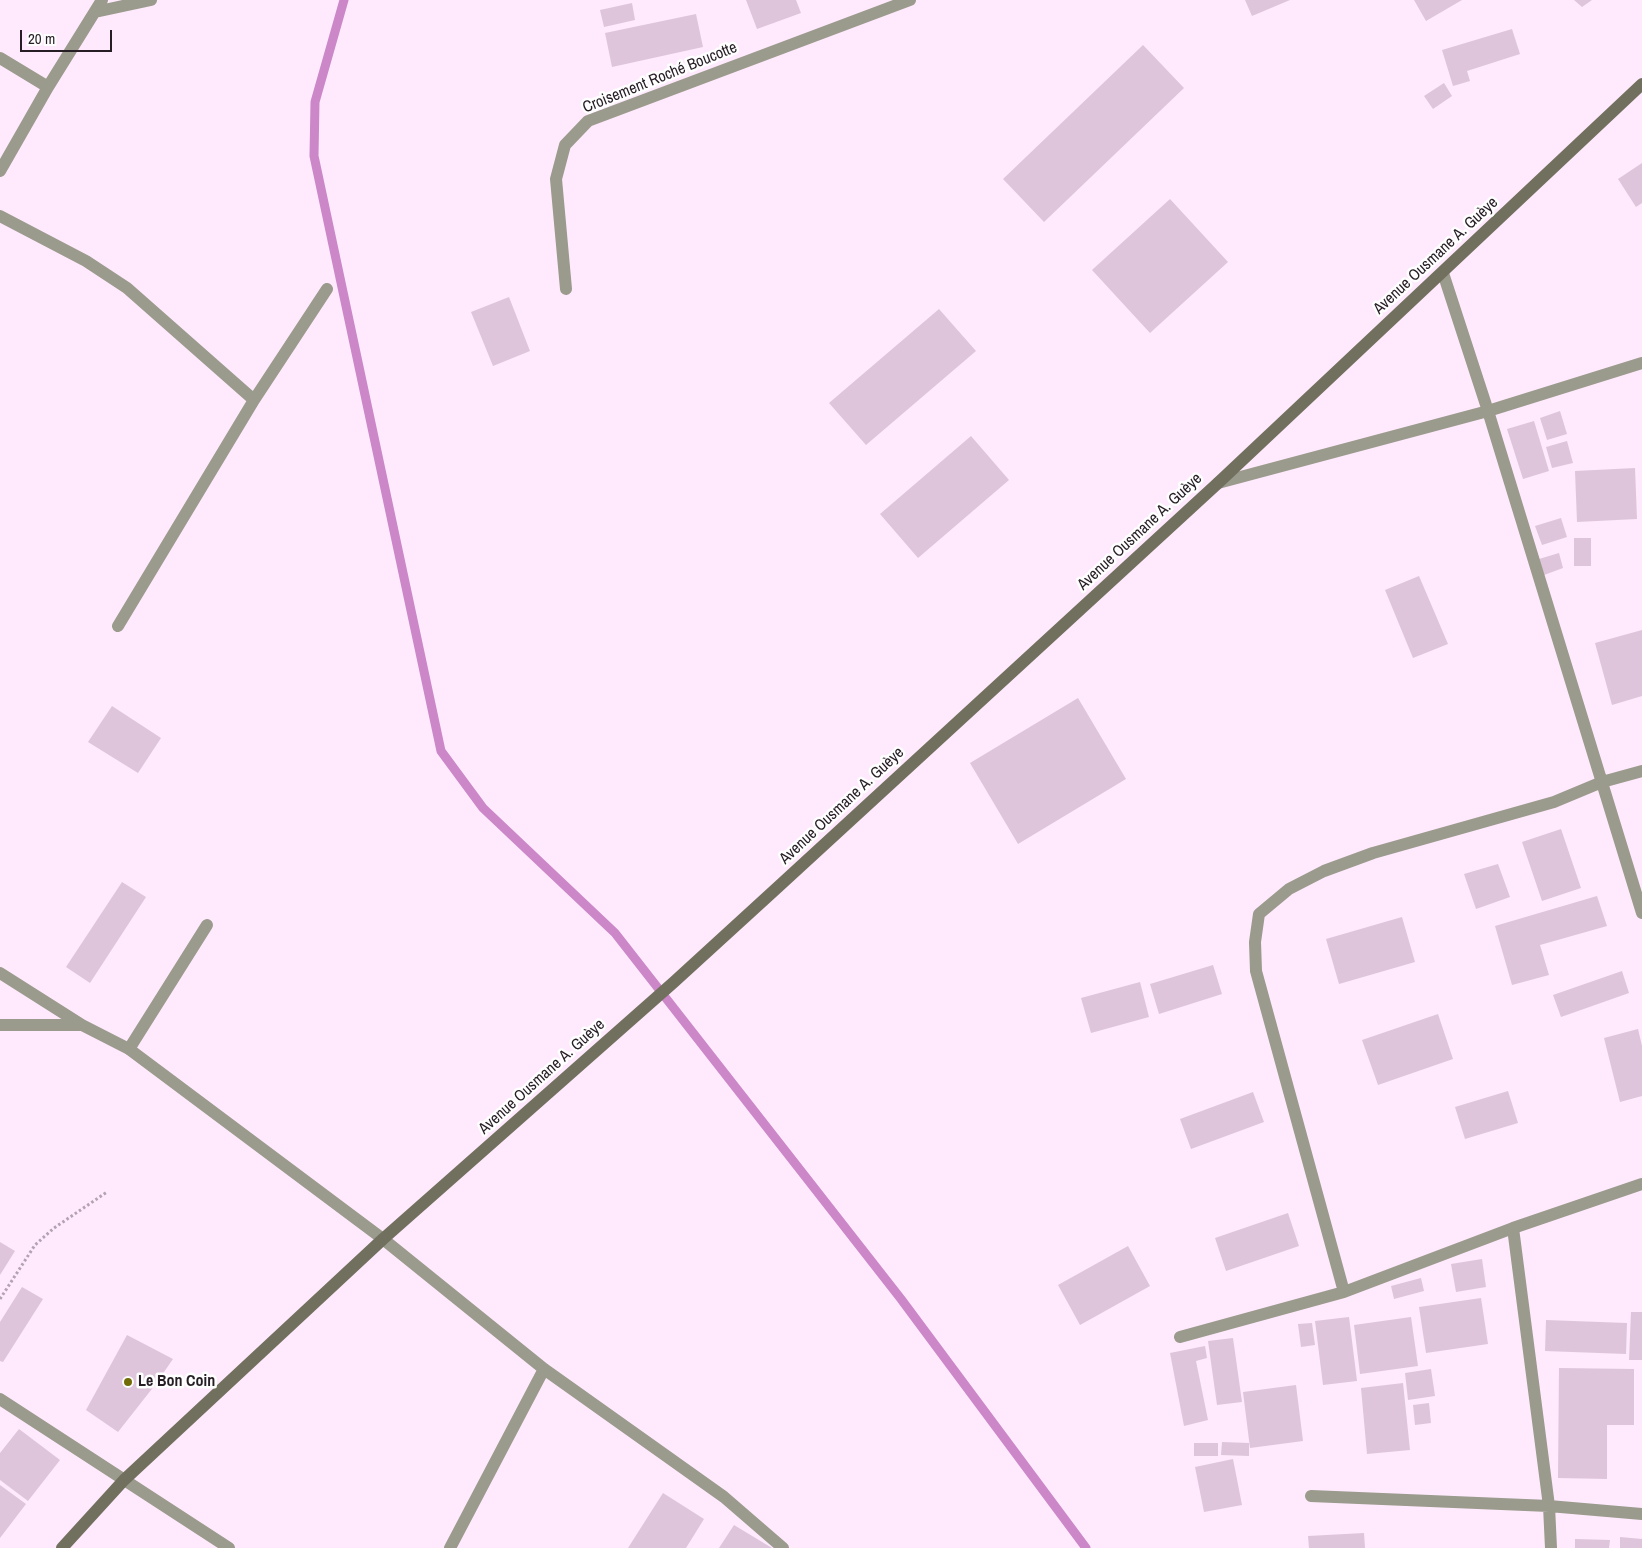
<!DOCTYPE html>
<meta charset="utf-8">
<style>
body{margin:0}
#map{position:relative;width:1642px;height:1548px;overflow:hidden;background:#feeafc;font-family:"Archivo Narrow",sans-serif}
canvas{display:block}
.scale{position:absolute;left:20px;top:30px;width:92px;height:22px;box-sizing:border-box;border:2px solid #261d25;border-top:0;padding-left:6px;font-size:15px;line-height:18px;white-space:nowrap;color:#261d25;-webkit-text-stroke:4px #fefefe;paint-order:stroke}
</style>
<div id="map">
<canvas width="1642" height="1548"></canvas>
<div class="scale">20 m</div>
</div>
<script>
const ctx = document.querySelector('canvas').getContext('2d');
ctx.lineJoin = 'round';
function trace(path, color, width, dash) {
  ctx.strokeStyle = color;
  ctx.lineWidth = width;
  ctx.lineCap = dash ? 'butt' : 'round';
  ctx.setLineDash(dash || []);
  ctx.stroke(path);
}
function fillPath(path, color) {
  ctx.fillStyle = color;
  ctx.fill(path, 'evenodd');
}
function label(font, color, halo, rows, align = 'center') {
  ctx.font = font + ' "Archivo Narrow",sans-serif';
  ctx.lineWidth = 5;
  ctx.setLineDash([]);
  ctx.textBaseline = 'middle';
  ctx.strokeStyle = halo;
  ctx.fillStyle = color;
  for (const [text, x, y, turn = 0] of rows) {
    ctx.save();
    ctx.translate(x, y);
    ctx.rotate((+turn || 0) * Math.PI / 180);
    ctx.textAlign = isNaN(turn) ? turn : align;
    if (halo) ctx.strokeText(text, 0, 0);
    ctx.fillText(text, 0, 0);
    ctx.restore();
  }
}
trace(new Path2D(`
 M344 0 315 102 314 156 441 751 483 808 615 933 901 1299 1086 1548`), '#cb87c8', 9);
fillPath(new Path2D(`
 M746 0H796L801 13 757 29Z
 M1245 0H1290L1252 16Z
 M1414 0H1462L1426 21Z
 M1574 0H1592L1582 7Z
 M632 3 635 20 604 27 600 10Z
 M696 14 703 47 612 67 605 33Z
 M1512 29 1520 54 1467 71 1470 81 1453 86 1442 50Z
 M1143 45 1184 88 1044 222 1003 179Z
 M1444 83 1452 96 1433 109 1424 96Z
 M1642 163V203L1636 207 1618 179Z
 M1170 199 1228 262 1150 333 1092 270Z
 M509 297 530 351 493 366 471 312Z
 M939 309 976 351 866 445 829 403Z
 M1560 411 1567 434 1547 440 1540 418Z
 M1534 421 1549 471 1523 479 1507 429Z
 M971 436 1009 480 918 558 880 514Z
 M1567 441 1573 463 1552 468 1546 447Z
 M1635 468 1637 519 1577 522 1575 471Z
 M1561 518 1567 537 1542 545 1535 526Z
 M1574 538H1591V566H1574Z
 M1559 553 1563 568 1544 575 1539 559Z
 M1419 576 1448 644 1413 658 1385 590Z
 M1642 630V696L1612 705 1595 643Z
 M1078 698 1126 779 1018 844 970 763Z
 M112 706 161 738 138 773 88 742Z
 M1561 829 1581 888 1542 901 1522 842Z
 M1498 864 1510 897 1476 909 1464 874Z
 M122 882 146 897 90 983 66 967Z
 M1597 896 1607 926 1540 945 1549 975 1512 985 1495 926Z
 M1402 917 1415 962 1339 984 1326 939Z
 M1213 965 1222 994 1159 1014 1150 984Z
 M1622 971 1629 993 1561 1017 1553 995Z
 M1140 982 1149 1017 1091 1033 1081 998Z
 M1438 1014 1453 1059 1378 1085 1362 1040Z
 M1638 1029 1642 1046V1096L1620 1102 1604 1038Z
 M1508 1091 1518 1123 1465 1139 1455 1107Z
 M1253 1092 1264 1122 1191 1149 1180 1119Z
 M1288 1213 1299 1246 1226 1271 1215 1238Z
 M0 1242 15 1251 0 1275Z
 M1128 1246 1150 1286 1080 1325 1058 1285Z
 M1482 1259 1486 1287 1456 1292 1451 1264Z
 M1421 1278 1424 1291 1394 1299 1391 1286Z
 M22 1287 43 1299 3 1362 0 1361V1322Z
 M1481 1298 1488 1344 1426 1353 1419 1307Z
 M1631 1312H1642V1360H1629Z
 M1349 1317 1357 1381 1323 1385 1315 1321Z
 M1411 1317 1418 1366 1360 1374 1354 1325Z
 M1546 1320 1627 1323 1626 1354 1545 1351Z
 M1312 1323 1315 1345 1301 1347 1298 1324Z
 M127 1335 173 1359 155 1385 118 1432 86 1410Z
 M1233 1338 1242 1402 1217 1405 1208 1341Z
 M1205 1346 1207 1358 1196 1361 1208 1420 1184 1426 1170 1353Z
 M1559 1368 1634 1369V1425H1607V1479L1558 1478Z
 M1431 1369 1435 1396 1408 1400 1405 1373Z
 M1403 1383 1410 1450 1367 1454 1361 1388Z
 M1296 1385 1303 1441 1250 1448 1243 1392Z
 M1429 1403 1431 1423 1415 1425 1413 1405Z
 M19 1429 60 1460 28 1501 0 1480V1453Z
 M1222 1442 1249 1443V1456L1221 1455Z
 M1194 1443H1218V1456H1194Z
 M1233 1459 1242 1505 1204 1512 1195 1467Z
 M0 1485 26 1504 0 1538Z
 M663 1493 704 1519 686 1548H628Z
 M734 1525 772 1548H719Z
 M1364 1533 1365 1548H1309L1308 1536Z
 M1620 1537 1642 1539V1548H1620Z
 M1575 1539 1610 1540 1609 1548H1575Z`), '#dec5db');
trace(new Path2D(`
 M0 1299 35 1245 54 1228 107 1192`), '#b3a2b1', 3, [2.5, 2.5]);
trace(new Path2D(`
 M129 1049 207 925`), '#9a9a8d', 12);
trace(new Path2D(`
 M95 12 151 0
 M0 58 48 87
 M0 171 48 87 102 0
 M0 216 86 261 127 288 254 400
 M1443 273 1488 411 1642 913
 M566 289 556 179 565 145 588 121 910 0
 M1218 483 1488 411 1642 363
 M118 626 254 400 327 289
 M0 973 82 1025
 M0 1025H82L129 1049 383 1239 544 1369 724 1497 783 1548
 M1513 1228 1549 1506 1551 1548
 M1344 1292 1256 971 1255 942 1259 914 1289 889 1324 871 1373 853 1554 802 1602 782 1642 771
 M1180 1337 1344 1292 1513 1228 1642 1184
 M0 1399 229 1548
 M1311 1496 1549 1506 1642 1514
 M450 1548 544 1369`), '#9a9a8d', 12);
trace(new Path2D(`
 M62 1548 124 1480 383 1239 674 982 778 887 1218 483 1642 84`), '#71705e', 12);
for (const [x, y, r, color] of [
 [128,1382,5,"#726c08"]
]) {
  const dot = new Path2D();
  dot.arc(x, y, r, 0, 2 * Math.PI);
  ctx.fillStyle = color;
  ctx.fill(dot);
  trace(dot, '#fefefe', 2);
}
label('16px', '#261d25', '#fefefe', [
 ["Croisement Roché Boucotte",660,78,-22],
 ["Avenue Ousmane A. Guèye",1436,256,-43],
 ["Avenue Ousmane A. Guèye",1140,532,-43],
 ["Avenue Ousmane A. Guèye",842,806,-43],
 ["Avenue Ousmane A. Guèye",542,1077,-42]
]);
label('bold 16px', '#261d25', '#fefefe', [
 ["Le Bon Coin",138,1382]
], 'left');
</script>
